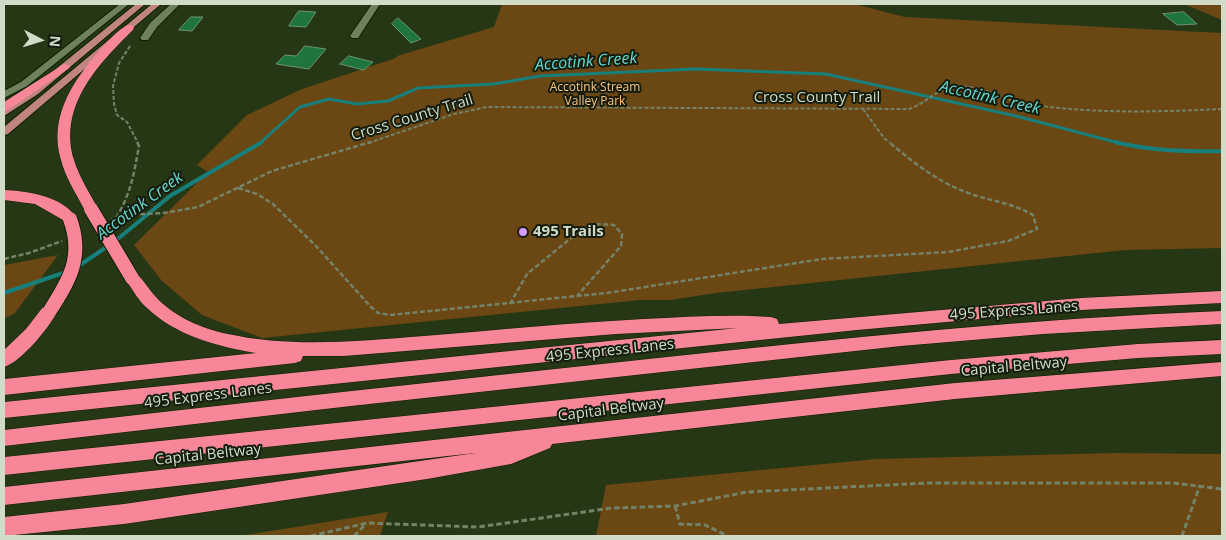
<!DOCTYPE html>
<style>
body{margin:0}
#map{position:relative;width:1226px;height:540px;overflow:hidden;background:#263715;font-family:"Open Sans",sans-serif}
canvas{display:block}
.frame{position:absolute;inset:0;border:5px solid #d0dcc8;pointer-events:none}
.north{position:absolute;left:15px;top:15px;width:50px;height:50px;-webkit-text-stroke:4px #141c0d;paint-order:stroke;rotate:95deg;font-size:14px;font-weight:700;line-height:20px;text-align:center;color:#d0dcc8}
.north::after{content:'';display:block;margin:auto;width:18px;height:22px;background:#d0dcc8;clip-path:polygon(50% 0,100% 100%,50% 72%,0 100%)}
</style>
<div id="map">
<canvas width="1226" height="540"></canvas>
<div class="frame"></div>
<div class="north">N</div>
</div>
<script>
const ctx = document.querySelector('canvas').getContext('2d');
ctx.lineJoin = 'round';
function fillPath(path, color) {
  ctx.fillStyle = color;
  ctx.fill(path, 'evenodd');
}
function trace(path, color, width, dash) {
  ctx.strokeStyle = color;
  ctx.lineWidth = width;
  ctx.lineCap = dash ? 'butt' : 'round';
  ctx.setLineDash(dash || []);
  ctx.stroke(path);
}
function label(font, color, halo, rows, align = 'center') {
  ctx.font = font + ' "Open Sans",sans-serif';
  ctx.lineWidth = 4;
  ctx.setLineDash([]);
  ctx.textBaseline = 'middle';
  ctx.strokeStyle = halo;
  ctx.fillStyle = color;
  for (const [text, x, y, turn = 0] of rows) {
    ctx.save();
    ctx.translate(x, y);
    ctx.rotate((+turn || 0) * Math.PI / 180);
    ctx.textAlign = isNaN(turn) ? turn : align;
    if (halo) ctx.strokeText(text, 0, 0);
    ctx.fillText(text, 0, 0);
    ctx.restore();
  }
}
fillPath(new Path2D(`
 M502 4H854L905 17 1222 33V248L1125 250 716 293 670 300H640L262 338 202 315 162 281 134 245 208 172 197 165 247 115 302 89 396 58 397 56 494 27Z
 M1184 4H1222V20Z
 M58 255 15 313 4 319V265Z
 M1115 453 1222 454V536H596L606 485 876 459Z
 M388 512 380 536H240Z`), '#6b4713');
trace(new Path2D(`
 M260 143 300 107 329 99 357 104 388 101 418 88 494 84 540 76 696 69 826 74 1016 116 1119 143`), '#177f7c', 3);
trace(new Path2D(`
 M1115 142C1150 151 1185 152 1222 151
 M114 242 170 196 262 142
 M77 267 108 246
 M4 293 66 272`), '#177f7c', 4);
const building = new Path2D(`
 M299 11 316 12 306 27 289 26Z
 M1184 12 1197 24 1177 25 1163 14Z
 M191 17H203L192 31 179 30Z
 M398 18 421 39 411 43 392 24Z
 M305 46 326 49 309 69 276 64 285 55 296 56Z
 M349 56 373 62 364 70 340 64Z`);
fillPath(building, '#1f753e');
trace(building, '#6e9376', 1);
const minor = new Path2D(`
 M120 4H129L27 86 4 98V91L21 82Z
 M171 4H180L157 27 148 40H142L140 38 150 23Z
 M372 4H380L358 38H352L350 36Z`);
const primary = new Path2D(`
 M136 4H145L38 94 4 116V108L30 90Z
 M152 4H161L8 134 4 135V127Z`);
const motorway = new Path2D(`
 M129 25 133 26 134 28 133 30C97 65 58 107 74 160 79 177 90 193 98 209L96 213H86L84 209C76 193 65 177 61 160 49 120 70 85 95 56 102 48 119 27 129 25Z
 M64 64 68 65 70 67 68 69 8 110 4 111V102Z
 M4 190C27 191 64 196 77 219L75 223 70 224 35 204 4 200Z
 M132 272C142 275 147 288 155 296 173 316 202 329 228 334 292 348 358 341 424 336 497 330 569 323 643 319 686 317 728 314 771 317L777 319 779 324 1081 298 1222 291V303L1081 310 857 330 4 418V402L738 328 616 334 344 356H303L301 361 295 363 4 395V379L256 353C216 346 176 336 146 307 138 300 133 290 127 282L124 278 127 274Z
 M49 305 55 307 57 312C49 328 21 362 4 367V350L26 329 43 307Z
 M1222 311V324L1043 334 901 346 351 406 4 446V430C222 405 440 381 658 358 846 338 1034 318 1222 311Z
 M1222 340V354L1138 358 951 374 4 475V457L951 360 1138 344Z
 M1222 362V376L955 399 552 444 550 448 511 464 427 479 124 524 4 536V517L124 504 475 453 4 505V487L955 383Z`);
trace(minor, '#0e1e00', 2);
trace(primary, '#0e1e00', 2);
trace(motorway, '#0e1e00', 1);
trace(new Path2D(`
 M130 46 119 63 113 86 114 104 117 115 127 122 138 143
 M863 109 884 138 890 143
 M368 143 454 114 487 107 909 109C925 104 937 89 953 87 979 83 1003 100 1027 104 1092 114 1157 112 1222 109`), '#748367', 2, [4, 2]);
trace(new Path2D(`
 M238 188 257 194 273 204 316 246 370 306 378 313 390 315 607 293 822 259 948 252 1008 241 1037 229 1033 215C1011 202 987 201 963 191 937 181 910 160 889 142
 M116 218C131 193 134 174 139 146L137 142
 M111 220 128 215 164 213 198 207 272 171 371 142
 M4 259 29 253 62 241
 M510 304 527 274 582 229 598 224 614 225 622 234 621 246 577 296`), '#748367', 2.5, [5, 2.5]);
trace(new Path2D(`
 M675 506 680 524 705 525 728 536
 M311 536 367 523 478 527 612 508 675 506 747 492 928 483H1173L1222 489
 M354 536 366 524
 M1182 536 1200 485`), '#748367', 3, [5.5, 3]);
fillPath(minor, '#6d815c');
fillPath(primary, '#c08580');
fillPath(motorway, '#f78798');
const motorwayBridge = new Path2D(`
 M91 209 132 278
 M49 312C69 281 84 257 70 219`);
trace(motorwayBridge, '#0e1e00', 16, []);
trace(motorwayBridge, '#f78798', 14);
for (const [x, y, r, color] of [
 [523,232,5,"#d59bfa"]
]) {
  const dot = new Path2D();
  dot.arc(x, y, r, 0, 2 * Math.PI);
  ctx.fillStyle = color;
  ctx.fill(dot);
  trace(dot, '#141c0d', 2);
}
label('12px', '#fdc682', '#141c0d', [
 ["Accotink Stream",595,88],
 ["Valley Park",595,102]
]);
label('15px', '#d0dcc8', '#141c0d', [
 ["Cross County Trail",817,98],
 ["Cross County Trail",412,118,-17],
 ["495 Express Lanes",1014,311,-4],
 ["495 Express Lanes",610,351,-6],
 ["Capital Beltway",1014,367,-5],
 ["495 Express Lanes",208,396,-7],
 ["Capital Beltway",611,410,-7],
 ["Capital Beltway",208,455,-6]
]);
label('bold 15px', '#d0dcc8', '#141c0d', [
 ["495 Trails",533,232]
], 'left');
label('italic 16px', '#64d9d4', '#141c0d', [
 ["Accotink Creek",586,62,-4],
 ["Accotink Creek",990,98,13],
 ["Accotink Creek",140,206,-36]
]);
</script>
